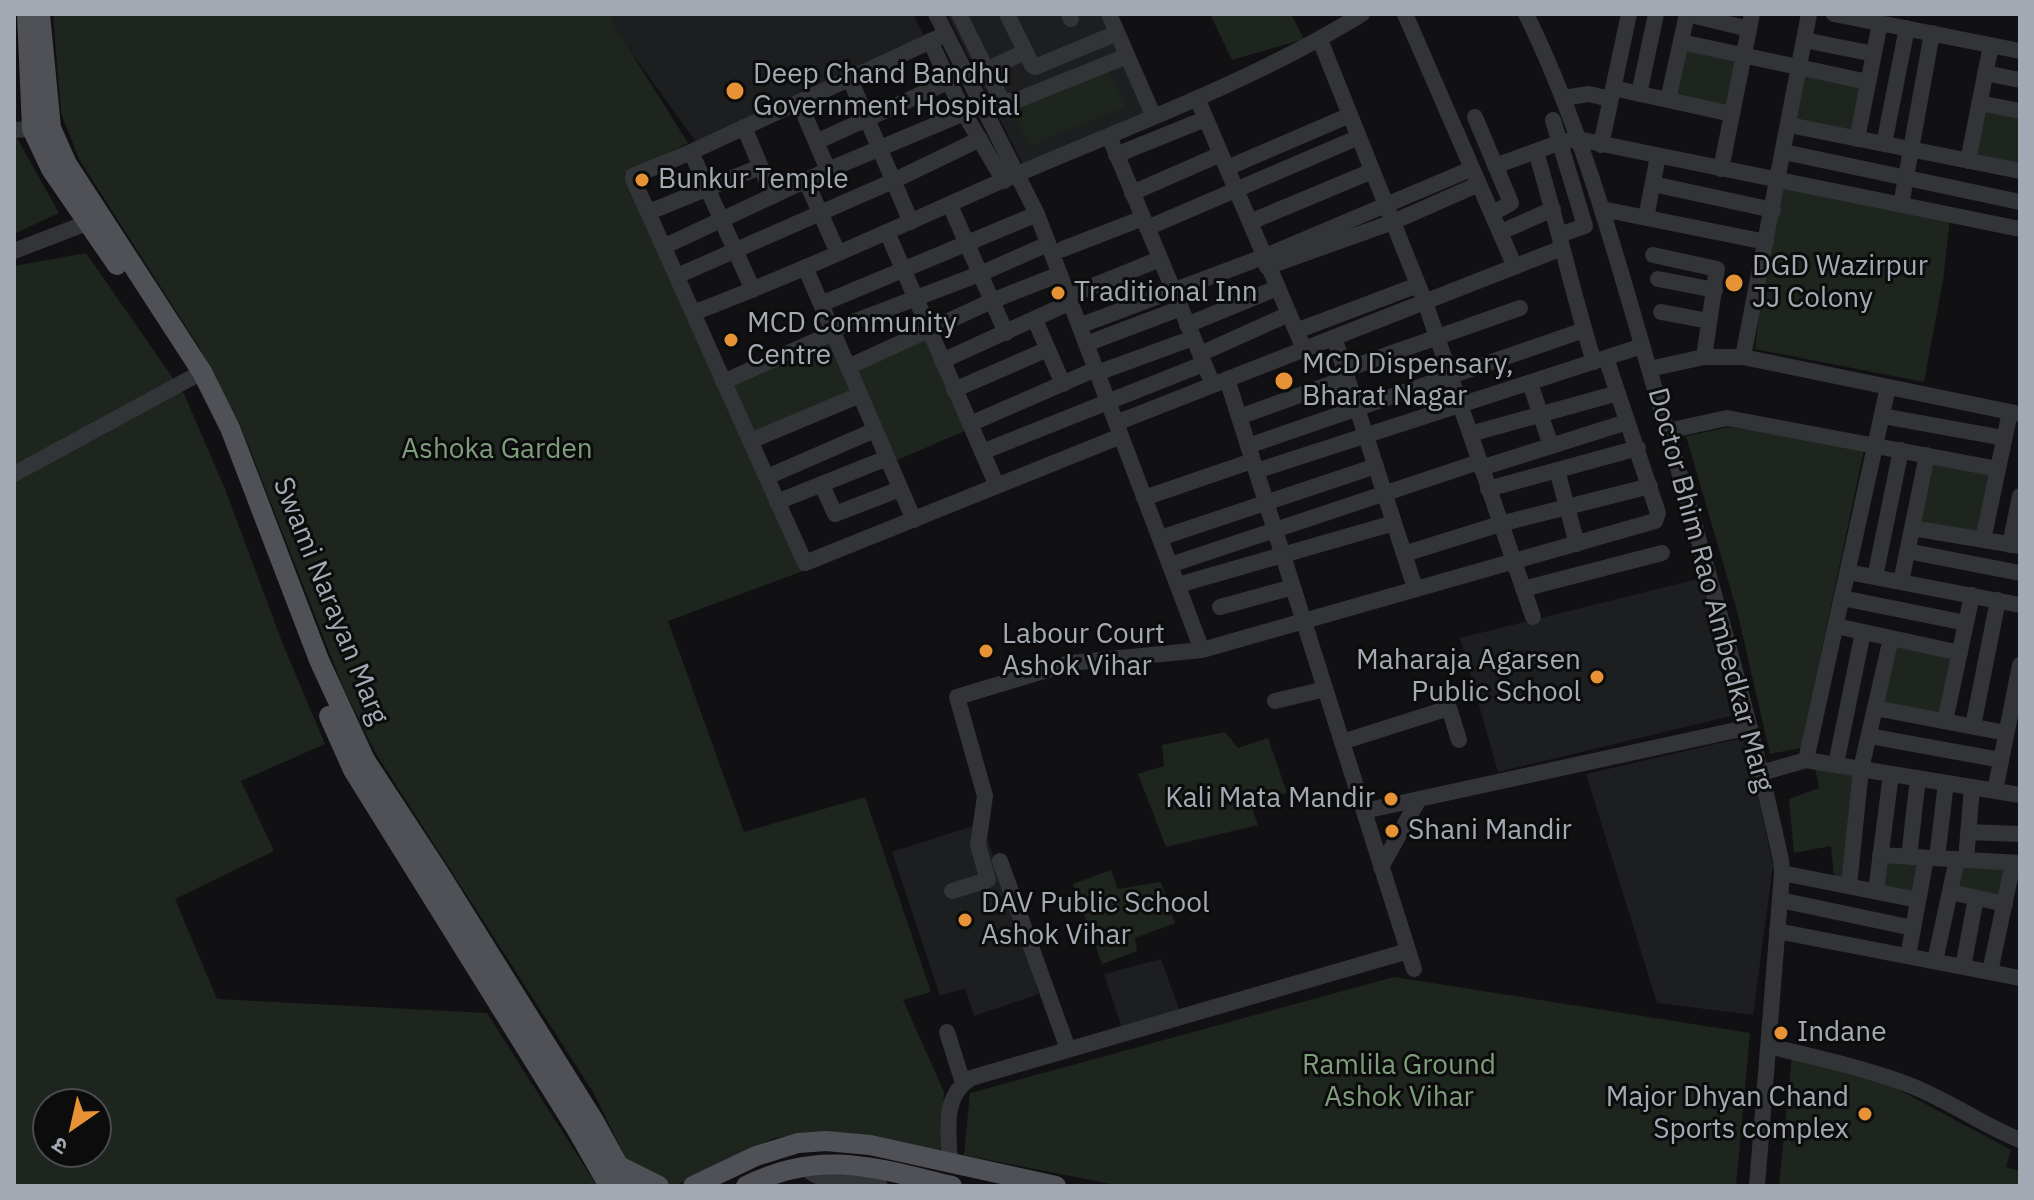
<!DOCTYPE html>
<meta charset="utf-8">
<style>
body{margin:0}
#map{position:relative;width:2034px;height:1200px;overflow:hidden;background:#111113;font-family:"IBM Plex Sans","Noto Sans Devanagari",sans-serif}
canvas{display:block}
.frame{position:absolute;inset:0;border:16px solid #a3aab3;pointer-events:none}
.north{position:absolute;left:32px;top:1088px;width:80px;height:80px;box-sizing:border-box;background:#0c0c0d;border:2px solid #484b4f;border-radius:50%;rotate:214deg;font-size:22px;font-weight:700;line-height:32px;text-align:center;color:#a3aab3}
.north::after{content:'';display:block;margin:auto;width:28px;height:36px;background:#e79234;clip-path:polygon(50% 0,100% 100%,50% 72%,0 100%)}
</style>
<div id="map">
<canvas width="2034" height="1200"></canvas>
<div class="frame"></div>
<div class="north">उ</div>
</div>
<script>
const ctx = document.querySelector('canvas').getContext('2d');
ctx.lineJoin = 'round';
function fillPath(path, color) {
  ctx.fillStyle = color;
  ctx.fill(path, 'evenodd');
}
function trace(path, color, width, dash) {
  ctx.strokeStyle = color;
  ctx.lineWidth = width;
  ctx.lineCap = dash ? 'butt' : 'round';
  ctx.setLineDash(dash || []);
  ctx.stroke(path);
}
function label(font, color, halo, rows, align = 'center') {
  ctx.font = font + ' "IBM Plex Sans",sans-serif';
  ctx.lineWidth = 6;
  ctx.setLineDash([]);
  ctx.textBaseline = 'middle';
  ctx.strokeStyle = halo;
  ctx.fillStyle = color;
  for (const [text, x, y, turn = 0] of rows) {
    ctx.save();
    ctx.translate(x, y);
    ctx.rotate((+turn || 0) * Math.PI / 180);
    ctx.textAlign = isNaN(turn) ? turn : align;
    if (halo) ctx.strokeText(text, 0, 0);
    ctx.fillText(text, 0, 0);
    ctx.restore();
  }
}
fillPath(new Path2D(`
 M604 14H913L926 40 696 142Z
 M947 14H1101L1145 114 1023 165Z
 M1702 578 1731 716 1498 772 1460 638Z
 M1746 737 1773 866 1753 1015 1657 1003 1586 774Z
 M982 823 1039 994 974 1016 965 988 940 996 892 852Z
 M1161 959 1180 1012 1122 1028 1104 974Z`), '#1d1e1f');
fillPath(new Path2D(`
 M53 14H611L612 22 688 143 624 174 806 570 668 621 744 832 865 797 931 992 903 1000 944 1092 942 1151 817 1132 774 1138 675 1186H640L593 1092 375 752 343 687 240 424 199 347 79 159 61 113Z
 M1210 14H1291L1304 39 1232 60Z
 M1680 46 1741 57 1731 110 1671 99Z
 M1104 63 1126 106 1030 146 1009 104Z
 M1803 71 1863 82 1853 135 1793 124Z
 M1981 105 2020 113V167L1972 158Z
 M14 138H17L59 213 14 234Z
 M1783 187 1950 220 1943 280 1924 382 1755 349 1759 314Z
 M86 253 184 394 225 489 282 642 325 744 241 781 274 851 175 899 217 999 487 1013 597 1186H14V266ZM48 1104H96V1152H48Z
 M927 339 967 430 895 461 855 370Z
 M831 341 854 392 752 432 729 383Z
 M1730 427 1864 450 1801 748 1770 754 1737 611 1686 436Z
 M1932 462 1991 475 1979 535 1919 522Z
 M1893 642 1953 655 1940 715 1881 702Z
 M1225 732 1238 748 1268 738 1287 793 1251 805 1258 825 1166 847 1138 774 1164 766 1162 745Z
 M1815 768 1854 775 1845 879 1834 877 1831 846 1794 853 1789 799 1819 788Z
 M1881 857 1924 859 1917 898 1877 889Z
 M1958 862 2011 866 2003 902 1952 890Z
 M1111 870 1118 889 1161 882 1175 923 1135 938 1137 951 1102 964 1073 884Z
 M1394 977 1750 1033 1736 1186H1121L964 1155 970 1093Z
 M1792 1056 1879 1079 2011 1150 2006 1167 2020 1171V1186H1779Z`), '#1e251e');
trace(new Path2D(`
 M936 14 1037 214 1202 650
 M959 14 1002 101
 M1007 14 1032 65 1035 67 1117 33
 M1069 14 1071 19
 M1109 14 1154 117
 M1405 14 1515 267
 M1526 14C1584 132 1617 260 1654 386 1700 543 1746 699 1781 860L1782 873 1757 1186
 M1687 14 1749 29
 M1834 14 2020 51
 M946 34 691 152 633 176V179L805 563 1121 436
 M1320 40 1425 302 1533 617
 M1804 40 1874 54
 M930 41 964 113 1004 181
 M1681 42 1868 82
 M1985 73 2020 80
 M977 74 1025 52
 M849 77 911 222
 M1613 88 1732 114
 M1639 94 1656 14
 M1197 98 1304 349
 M1563 98 1589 94 1610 99
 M1668 100 1687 14
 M799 102 828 170
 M1979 103 2020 111
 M985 111 1002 101H1015L1127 56
 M1475 117 1511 203 1493 213
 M1553 120 1585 226 1559 235
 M1789 125 2020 171
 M744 127 773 196
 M14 130 32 129
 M1109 136 1213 385
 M1857 139 1880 23
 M816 142 948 82
 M1884 144 1907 28
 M1601 145 1629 14
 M691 152 753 290
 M1536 152C1557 221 1572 292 1594 362
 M1784 152 2020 202
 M1116 155 1205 119
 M1968 161 1991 45
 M1495 166 1561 142 1578 139 2020 229
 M1227 168 1350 115
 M1721 169 1752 14
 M806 181 838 253
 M1653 184 1773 210
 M1132 193 1221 154
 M950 205 1006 333
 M1901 205 1932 33
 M1602 209 1766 242
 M649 212 760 167
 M1646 218 1658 156
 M1250 222 1372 171
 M1147 228 1359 137
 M887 232 997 486
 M1501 232 1553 209
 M663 247 828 170 964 113
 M1063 249 1143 218
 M14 251 97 219
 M1653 255 1717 269 1704 357
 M805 267 914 520
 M1267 267 1393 222 1479 184
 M677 276 893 181 980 139
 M1658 279 1715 290
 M1068 296 1160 259
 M821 304 1037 214
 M1661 312 1709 321
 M693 313C797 273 898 227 999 182 1121 129 1248 84 1362 14
 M1035 320 1063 384
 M1187 325 1277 288
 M1079 326 1263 257 1471 169
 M832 330 982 273 1048 244
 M1296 331 1418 285
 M1334 337 1415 588
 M1086 344 1181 308
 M1200 354 1289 314
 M1743 357 1809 14
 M942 361 1071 302
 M848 367 994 300 1060 274
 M1649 369 1704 357H1743L2020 414
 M1344 370 1520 308
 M1097 373 1193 338
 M1227 379 1414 969
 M723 382 833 333
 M1530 383 1551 446
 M954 390 1048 349
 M1882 416 2004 438
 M1239 417 1347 378
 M1116 423 1562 248
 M970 424 1096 369
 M1667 431 1727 418 1998 469
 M1470 434 1618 393
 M750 441 860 395
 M1248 446 1584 330
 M982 452 1203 364
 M1481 468 1627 422
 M1557 470 1577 544
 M1256 471 1642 346
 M14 474 202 372
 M767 477 875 430
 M822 485 835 514 900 489
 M1488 489 1638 448
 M1144 498 1252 461
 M777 502 887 458
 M1912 528 2020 546
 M1160 538 1376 466
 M1983 540 2010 412
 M2010 545 2020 496
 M1907 551 2020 573
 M1404 554 1500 524 1650 486
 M1170 565 1479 462
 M1848 572 2020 605
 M1875 577 1901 450
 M1901 582 1927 455
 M1178 585 1394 523
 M1523 589 1662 553
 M1842 598 1966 623
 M1220 607 1293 587
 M1836 626 1960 653
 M1275 701 1325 689
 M1875 708 2006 733
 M1945 721 1972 595
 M1973 726 1998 600
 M1869 736 2001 760
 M1342 742 1449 708 1459 740
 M1806 760 1888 387
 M1836 764 1863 632
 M1761 773 1806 760 2020 795
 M1995 791 2020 665
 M1364 811 1750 727
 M1968 832 2020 834
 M1880 855 2020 863
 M1909 857 1918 778
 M1937 858 1946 783
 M1966 860 1972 787
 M1000 861 1068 1049
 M1381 867 1419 799
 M1782 873 1918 900
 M1849 886 1861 769 1891 638
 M952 891 988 880 978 845 985 796 957 697 1070 663 1202 650 1655 521 1658 513 1606 358
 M1876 891 1891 774
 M1950 892 2005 904
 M1780 900 1913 928
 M1777 931 2020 978
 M1908 956 1926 858
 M1935 961 1957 859
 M1963 967 1976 898
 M1990 972 2013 863
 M947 1032 963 1083
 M1768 1046C1814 1057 1860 1067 1904 1083 1944 1097 1980 1124 2020 1140
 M950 1163C949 1132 941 1097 971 1078L1408 951
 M803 1165C822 1188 853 1181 880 1186`), '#323437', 16);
trace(new Path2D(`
 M27 14 32 129 51 169 117 265
 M40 14 51 128 67 164 202 372 230 428 319 660 365 760 439 873 594 1121 630 1186
 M329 716 353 770 577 1130 609 1186
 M619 1166 659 1186
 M693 1186 756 1156 798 1143 826 1141 870 1145 1056 1186
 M746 1186C821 1148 875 1168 952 1186`), '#4f5156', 20);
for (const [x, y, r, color] of [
 [735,91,10,"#e79234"],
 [642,180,8,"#e79234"],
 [1734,283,10,"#e79234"],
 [1058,293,8,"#e79234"],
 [731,340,8,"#e79234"],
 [1284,381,10,"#e79234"],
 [986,651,8,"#e79234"],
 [1597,677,8,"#e79234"],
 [1391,799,8,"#e79234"],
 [1392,831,8,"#e79234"],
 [965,920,8,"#e79234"],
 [1781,1033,8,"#e79234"],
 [1865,1114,8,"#e79234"]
]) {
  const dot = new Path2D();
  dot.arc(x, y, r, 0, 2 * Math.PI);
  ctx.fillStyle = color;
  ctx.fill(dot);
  trace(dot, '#0c0c0d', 3);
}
label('28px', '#a3aab3', '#0c0c0d', [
 ["Deep Chand Bandhu",753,75],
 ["Government Hospital",753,107],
 ["Bunkur Temple",658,180],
 ["DGD Wazirpur",1752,267],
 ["JJ Colony",1752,299],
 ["Traditional Inn",1074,293],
 ["MCD Community",747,324],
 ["Centre",747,356],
 ["MCD Dispensary,",1302,365],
 ["Bharat Nagar",1302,397],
 ["Labour Court",1002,635],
 ["Ashok Vihar",1002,667],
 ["Maharaja Agarsen",1581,661,"right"],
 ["Public School",1581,693,"right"],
 ["Kali Mata Mandir",1375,799,"right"],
 ["Shani Mandir",1408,831],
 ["DAV Public School",981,904],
 ["Ashok Vihar",981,936],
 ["Indane",1797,1033],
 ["Major Dhyan Chand",1849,1098,"right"],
 ["Sports complex",1849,1130,"right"]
], 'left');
label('28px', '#7e9d7b', '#0c0c0d', [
 ["Ashoka Garden",497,450],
 ["Ramlila Ground",1399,1066],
 ["Ashok Vihar",1399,1098]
]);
label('28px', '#a3aab3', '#0c0c0d', [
 ["Doctor Bhim Rao Ambedkar Marg",1710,590,75],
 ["Swami Narayan Marg",330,601,68]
]);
</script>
